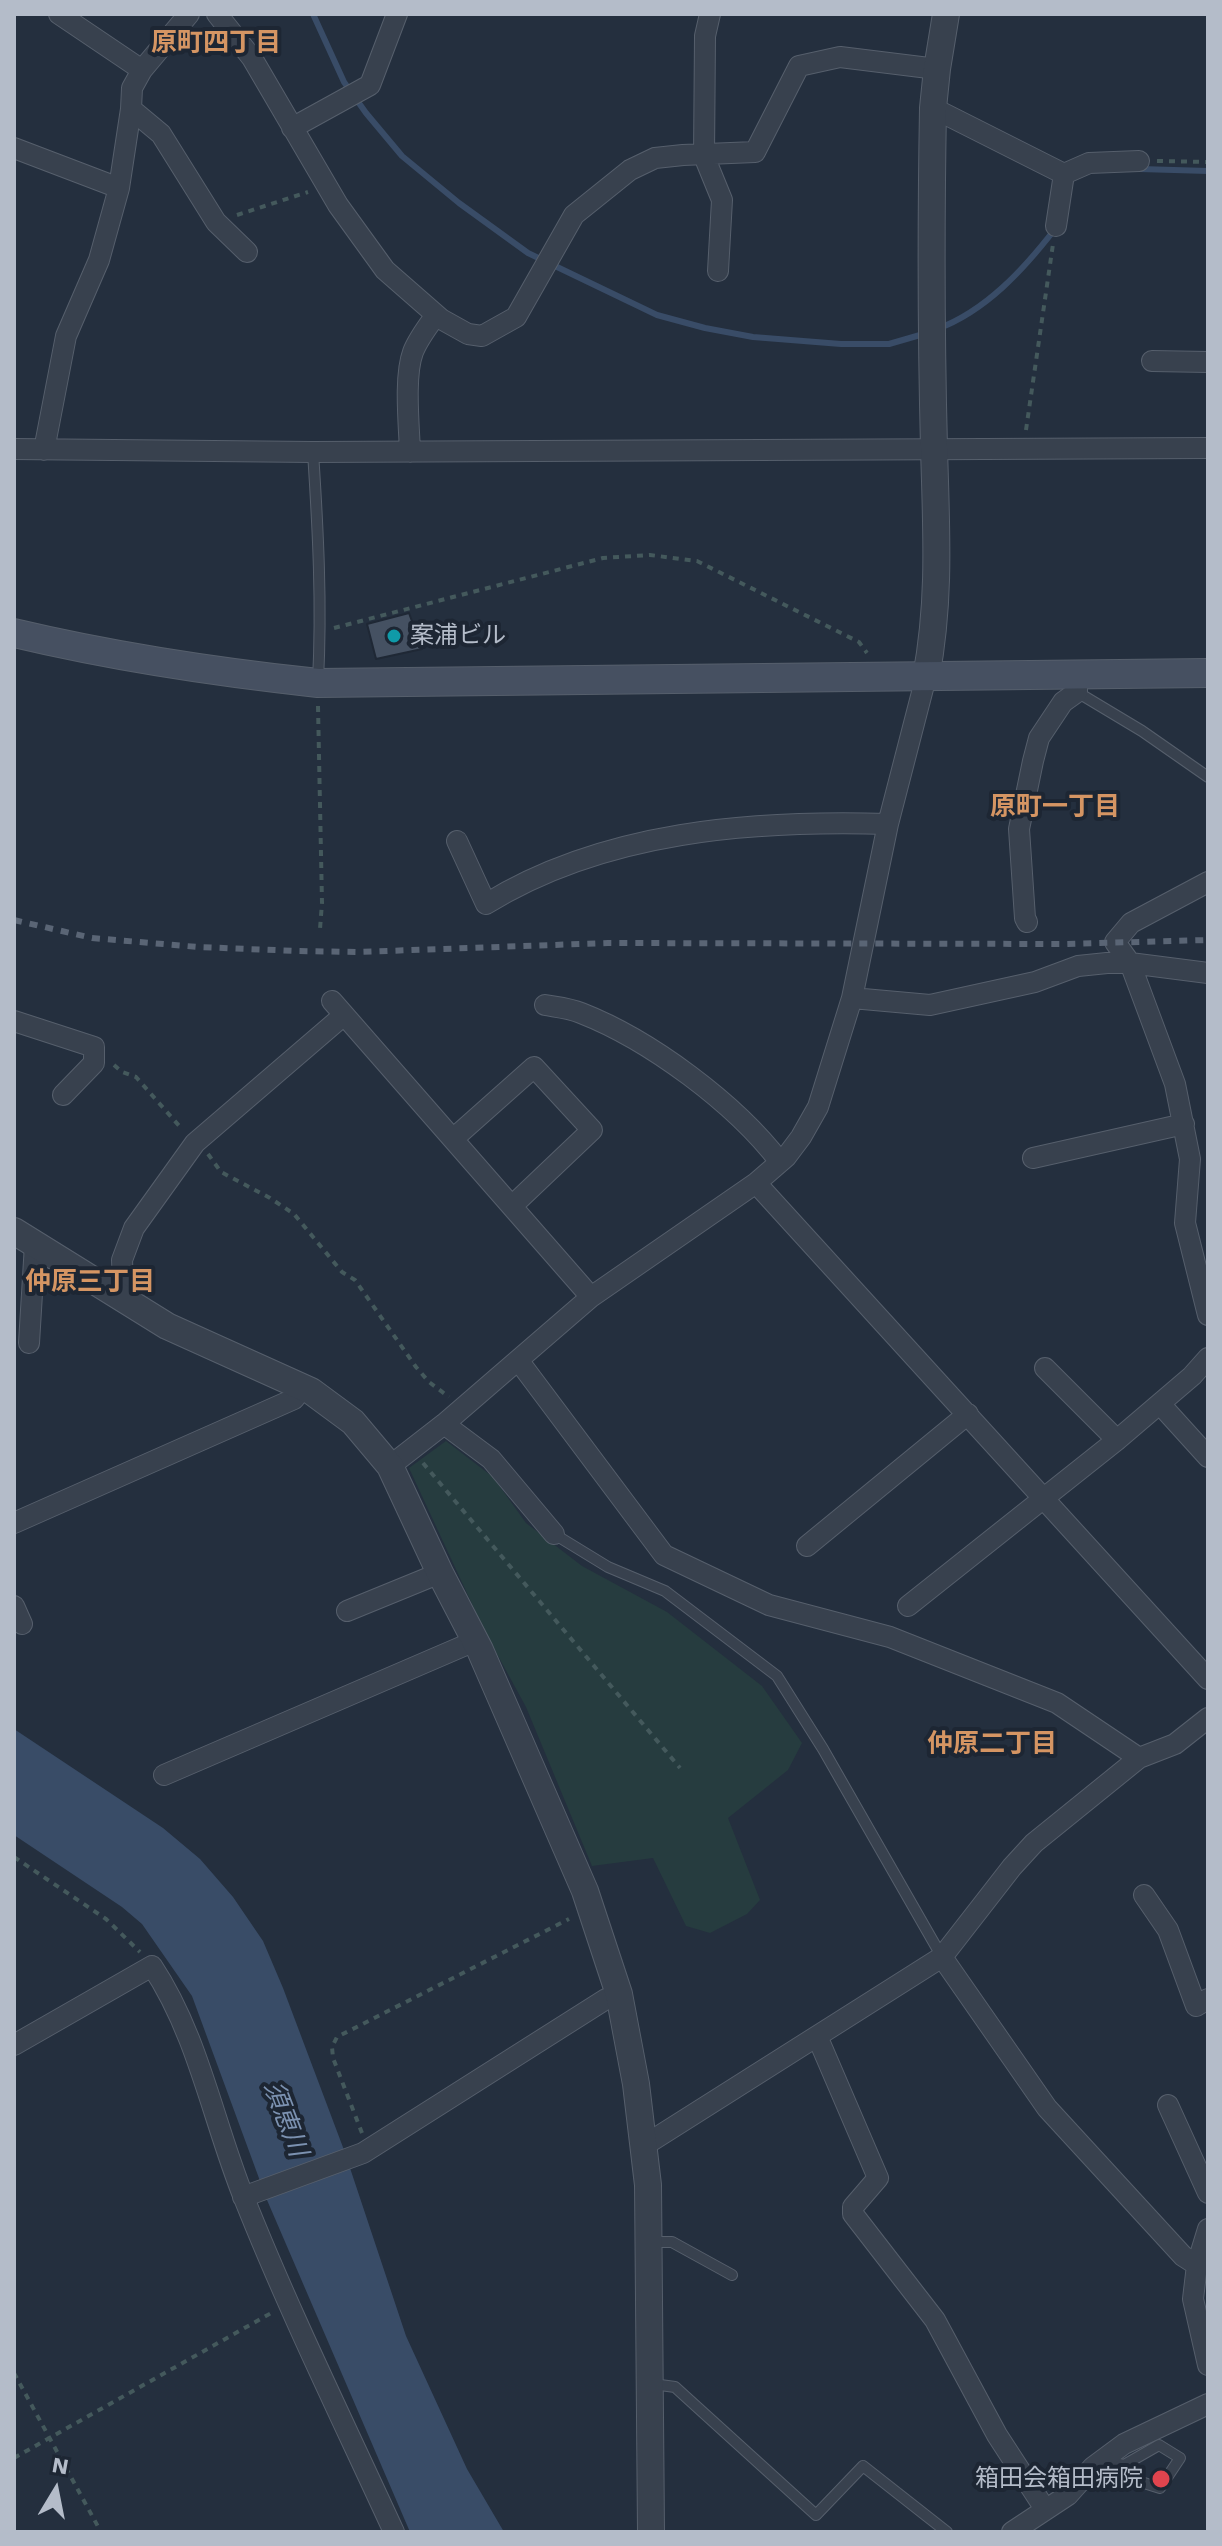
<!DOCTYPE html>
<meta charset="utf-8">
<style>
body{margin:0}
#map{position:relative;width:1222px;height:2546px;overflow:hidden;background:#242f3e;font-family:"Work Sans",sans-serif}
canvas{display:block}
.frame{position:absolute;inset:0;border:16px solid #b4bcc9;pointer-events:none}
.north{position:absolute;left:16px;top:2450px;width:80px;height:80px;-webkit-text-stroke:6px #1d2633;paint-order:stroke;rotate:10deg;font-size:22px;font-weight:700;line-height:32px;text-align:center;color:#b4bcc9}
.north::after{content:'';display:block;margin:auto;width:28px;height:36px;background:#b4bcc9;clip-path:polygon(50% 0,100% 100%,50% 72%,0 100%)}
</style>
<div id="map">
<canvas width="1222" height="2546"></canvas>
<div class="frame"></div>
<div class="north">N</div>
</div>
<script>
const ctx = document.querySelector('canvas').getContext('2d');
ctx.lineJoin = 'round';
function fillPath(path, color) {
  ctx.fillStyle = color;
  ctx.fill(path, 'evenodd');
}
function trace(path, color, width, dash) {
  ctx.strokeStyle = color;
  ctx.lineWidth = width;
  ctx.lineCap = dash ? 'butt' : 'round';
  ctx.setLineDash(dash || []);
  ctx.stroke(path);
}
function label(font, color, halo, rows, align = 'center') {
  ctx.font = font + ' "Work Sans","Noto Sans JP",sans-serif';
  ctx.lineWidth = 8;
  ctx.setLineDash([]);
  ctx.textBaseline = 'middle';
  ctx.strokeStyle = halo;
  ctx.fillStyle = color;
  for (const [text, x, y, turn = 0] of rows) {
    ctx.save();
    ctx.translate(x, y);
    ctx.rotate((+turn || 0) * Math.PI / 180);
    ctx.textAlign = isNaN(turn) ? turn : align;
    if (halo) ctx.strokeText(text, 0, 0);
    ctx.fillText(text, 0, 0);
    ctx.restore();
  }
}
fillPath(new Path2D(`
 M446 1441 493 1477 526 1523 582 1566 667 1612 762 1686 802 1743 788 1770 728 1818 760 1900 747 1914 710 1933 686 1926 653 1858 592 1866 526 1707 485 1632 409 1468Z`), '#263c3f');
fillPath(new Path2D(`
 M14 1729 163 1828 200 1859 233 1897 263 1941 283 1988 344 2150 406 2336 467 2469 504 2532H410L267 2200 192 1996 142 1924 122 1907 14 1835Z`), '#394c67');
trace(new Path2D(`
 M313 14 344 82 366 113 402 156 459 203 528 253 657 315 705 328 753 337 841 344H889L927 333
 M1140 169 1208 171
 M937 329C986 311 1024 269 1055 229`), '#394c67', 6);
const building = new Path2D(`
 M409 613 422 649 376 659 367 624Z`);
fillPath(building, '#455162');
trace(building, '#1f2835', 2);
const service = new Path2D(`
 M313 452C318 529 322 604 318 681
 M1077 692 1142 731 1208 777
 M554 1534 608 1567 665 1591 777 1676 823 1749 942 1957
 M650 2242H672L732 2275
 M653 2384 675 2387 816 2515 863 2466 947 2532
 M1093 2467 1160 2488 1180 2458 1159 2445 1124 2465 1104 2461`);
const minor = new Path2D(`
 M59 14 142 70
 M217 14 252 58 338 205 385 270 441 319 468 334 482 336 516 317 574 215 630 170 655 158 683 155 755 152 799 66 840 57 937 69
 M710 14 705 36 704 156 722 200 718 271
 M933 108 1064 174
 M131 109 161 134 216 222 247 252
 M292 128 370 85 397 14
 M14 148 119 188
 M1056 226 1064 174 1089 163 1139 161
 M1152 361 1208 362
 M14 449 313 452 1208 448
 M44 450 66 336 99 260 119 188 131 109 132 88 142 70 189 14
 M410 452C409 425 404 376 413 352 418 339 428 326 436 315
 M457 841 486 904C604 831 753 820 888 824
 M1208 882 1131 923 1115 942 1130 963 1175 1084 1190 1159 1185 1223 1208 1315
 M1027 922 1025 918 1019 829 1033 761 1039 738 1063 702 1077 692V674
 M852 998 930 1005 1035 982 1078 966 1107 963H1130L1208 973
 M332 1001 591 1297
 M545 1005C556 1007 569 1008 581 1013 650 1040 735 1103 780 1162
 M14 1021 94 1047V1063L63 1095
 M453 1139 534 1067 592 1130 512 1206
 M1033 1158 1184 1124
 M756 1183 1208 1679
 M118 1295 123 1283 122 1260 134 1228 195 1143 344 1015
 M29 1343 35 1244
 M518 1360 664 1555 769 1605 890 1637 1057 1703 1139 1758
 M1045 1368 1117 1440
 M1160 1404 1208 1457
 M444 1424 491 1459 554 1534
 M390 1466 444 1424 591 1297 756 1183 786 1157 801 1137 818 1107 852 998 888 824 926 677
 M14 1523 294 1399 303 1387
 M807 1546 968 1414
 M14 1606 22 1624
 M908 1606 1117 1440 1192 1376 1208 1358
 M347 1611 440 1573
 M164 1775 475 1641
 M1144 1895 1168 1930 1196 2006 1208 1999
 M942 1957 1047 2108 1183 2256 1197 2265
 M817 2036 878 2178 853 2207V2214L935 2320 997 2435 1045 2509
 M14 2045 152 1966C198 2035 213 2121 244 2198 289 2311 343 2421 394 2532
 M1168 2105 1208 2193
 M645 2145 942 1957 1012 1867 1034 1843 1139 1758 1175 1744 1208 1718
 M243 2197 363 2153 606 1999 619 1994
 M1208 2229 1197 2265 1193 2299 1208 2365
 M1012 2532 1068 2495 1093 2467 1124 2444 1208 2404`);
const tertiary = new Path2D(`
 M926 677C941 598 936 526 934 447 931 334 931 221 933 108L937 69 946 14
 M14 1231 167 1326 311 1391 353 1422 390 1466 440 1573 480 1650 585 1891 619 1994 636 2084 648 2185 651 2532`);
const secondary = new Path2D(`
 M14 633C115 657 215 672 318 683L1208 673`);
trace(service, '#565f6c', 12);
trace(minor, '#565f6c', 22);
trace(tertiary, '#565f6c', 28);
trace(secondary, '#565f6c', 30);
trace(new Path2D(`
 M1157 161 1208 162
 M237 215 308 192
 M1026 430 1053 244
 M334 628 603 558 650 555 697 561 859 642 867 653
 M318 706 322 903 320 929
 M114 1065 122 1072 136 1077 182 1129
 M208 1154 221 1172 270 1198 294 1214 342 1272 355 1280 416 1367 429 1382 449 1397
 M423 1463 680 1768
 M14 1857 106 1919 140 1952
 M362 2133 333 2058 332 2047 337 2037 569 1919
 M14 2373 101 2532
 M14 2458 273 2312`), '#44595c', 4, [6, 6]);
trace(service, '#38414e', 10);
trace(minor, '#38414e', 20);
trace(tertiary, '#38414e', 26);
trace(secondary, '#465061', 28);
trace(new Path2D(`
 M14 920 92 938 198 947 298 951 358 952 608 943 1065 944 1208 940`), '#5a6575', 6, [8, 8]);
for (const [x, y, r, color] of [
 [394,636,8,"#0f9aa8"],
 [1161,2479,10,"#e0444e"]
]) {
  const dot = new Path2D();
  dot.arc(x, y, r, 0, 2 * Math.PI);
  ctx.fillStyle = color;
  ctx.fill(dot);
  trace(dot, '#1d2633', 3);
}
label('24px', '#b4bcc9', '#1d2633', [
 ["案浦ビル",410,636],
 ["箱田会箱田病院",1143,2479,"right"]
], 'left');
label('bold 26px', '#d59563', '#1d2633', [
 ["原町四丁目",216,43],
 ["原町一丁目",1055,807],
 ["仲原三丁目",90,1282],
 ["仲原二丁目",992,1744]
]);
label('italic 26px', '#7c92b1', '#1d2633', [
 ["須恵川",285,2119,69]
]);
</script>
